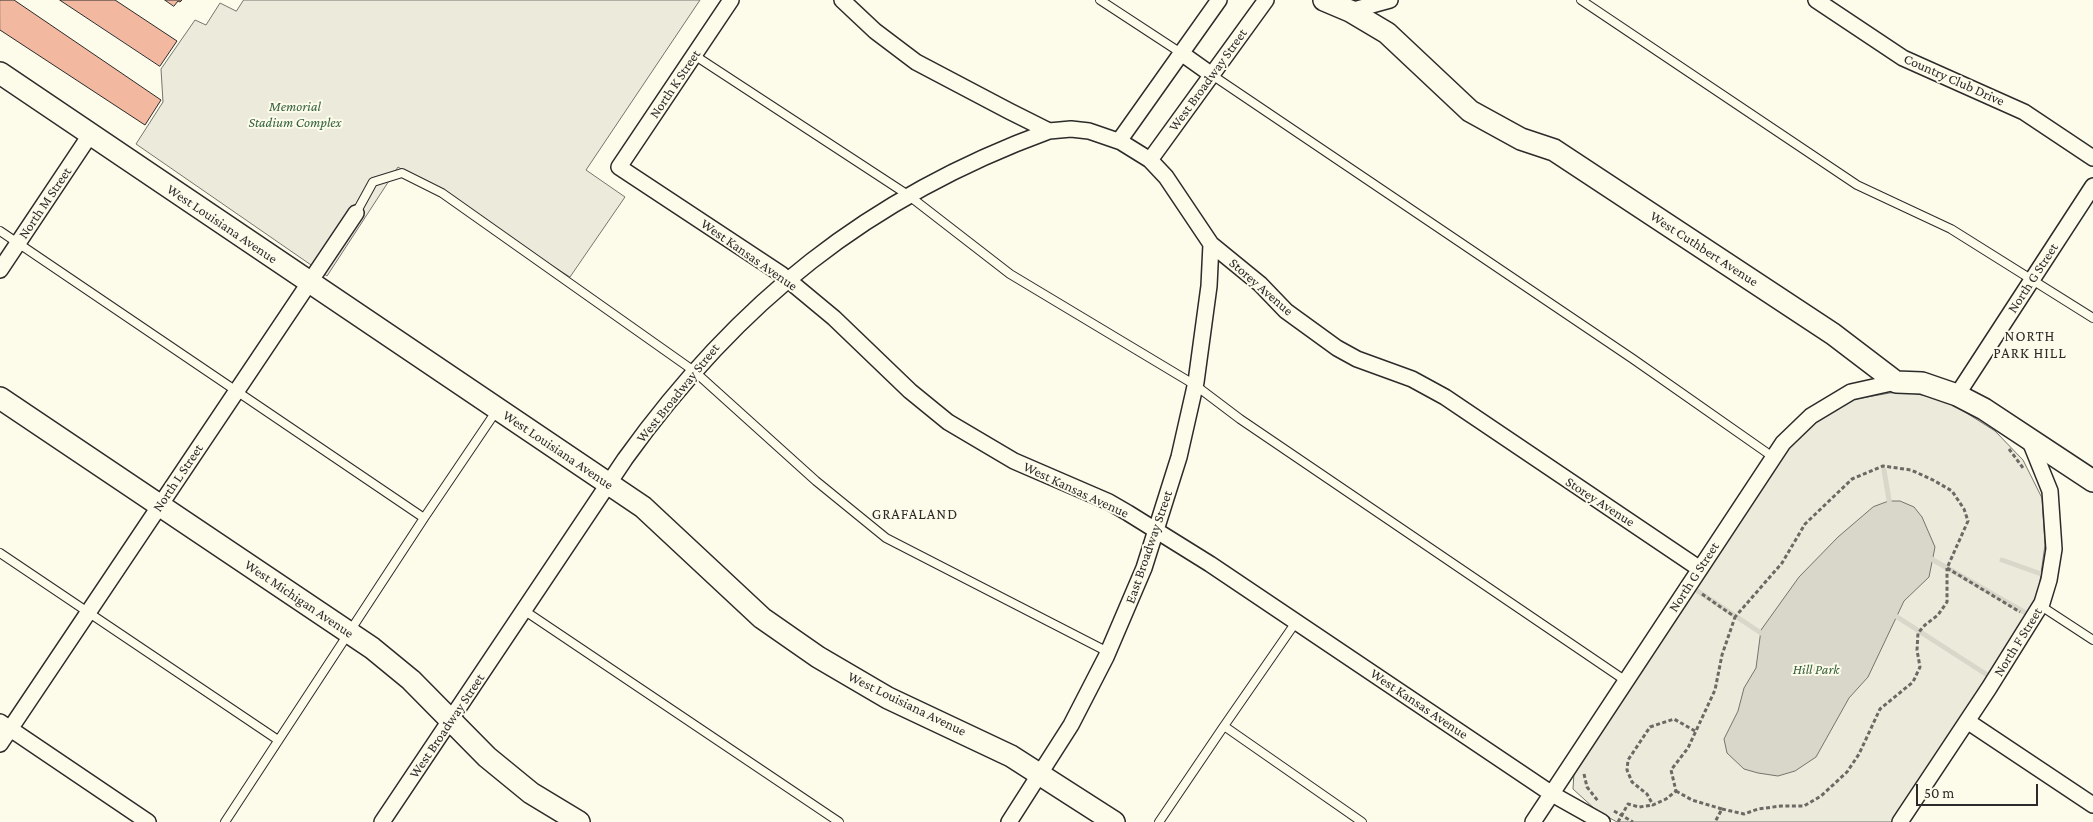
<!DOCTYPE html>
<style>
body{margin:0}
#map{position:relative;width:2093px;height:822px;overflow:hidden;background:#fdfbea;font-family:"Crimson Pro",serif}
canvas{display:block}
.scale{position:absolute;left:1916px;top:784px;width:122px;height:22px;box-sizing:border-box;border:2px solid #2b2b2b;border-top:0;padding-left:6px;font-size:15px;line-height:18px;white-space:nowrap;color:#2b2b2b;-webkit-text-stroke:4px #fdfbea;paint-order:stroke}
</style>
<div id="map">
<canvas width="2093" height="822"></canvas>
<div class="scale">50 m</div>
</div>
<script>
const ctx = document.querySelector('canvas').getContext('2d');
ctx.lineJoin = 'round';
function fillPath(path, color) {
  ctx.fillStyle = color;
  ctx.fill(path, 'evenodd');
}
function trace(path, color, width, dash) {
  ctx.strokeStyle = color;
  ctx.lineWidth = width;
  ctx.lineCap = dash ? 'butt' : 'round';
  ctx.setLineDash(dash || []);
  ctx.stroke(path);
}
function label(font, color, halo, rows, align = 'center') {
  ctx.font = font + ' "Crimson Pro",serif';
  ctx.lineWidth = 4;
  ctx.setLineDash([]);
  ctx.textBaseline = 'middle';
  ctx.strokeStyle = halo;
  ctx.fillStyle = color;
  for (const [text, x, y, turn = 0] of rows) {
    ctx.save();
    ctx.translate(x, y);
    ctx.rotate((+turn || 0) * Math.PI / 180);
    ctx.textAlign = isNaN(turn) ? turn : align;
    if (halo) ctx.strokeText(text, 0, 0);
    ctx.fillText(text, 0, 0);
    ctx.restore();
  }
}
const green = new Path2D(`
 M244 0H700L586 170 625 197 570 277 398 167 327 276 136 144 163 102 161 69 195 20 206 25 220 3 236 11Z
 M1902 391 1946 400 1995 431 2023 460 2042 498 2045 545 2039 588 2029 614 1894 822H1617L1597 811 1573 789 1575 757 1798 434 1851 400Z`);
fillPath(green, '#ecebdb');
trace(green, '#74746e', 1);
const water = new Path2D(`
 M1889 501H1900L1914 507 1922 517 1935 547 1929 577 1904 601 1868 677 1849 698 1816 757 1795 771 1778 776 1758 773 1744 769 1727 753 1724 739 1738 711 1744 688 1756 668 1761 630 1799 577 1838 537 1873 507Z`);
fillPath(water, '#d8d7c9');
trace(water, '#74746e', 1);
trace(new Path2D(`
 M1884 470 1890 506
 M1928 557 2031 616
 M2002 560 2044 575
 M1690 586 1764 635
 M1891 613 1992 678`), '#d8d7c9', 5);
const building = new Path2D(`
 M0 0H14L161 100 145 125 0 30Z
 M60 0H115L177 41 160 66Z
 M165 0H182L180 2 178 1 174 6Z`);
fillPath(building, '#f2b8a0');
trace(building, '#2b2b2b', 1);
const lane = new Path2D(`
 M1100 0 1181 53
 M1581 0 1857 185 1951 229 2093 318
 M694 55 908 195 1010 274 1195 385 1240 419 1626 681
 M1212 75 1633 359 1773 457
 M356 213 373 182 402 173 442 193 694 371 816 481 886 538 1108 652
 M0 231 424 518 497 410
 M0 553 278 740
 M2041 606 2093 640
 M525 611 839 822
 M1296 622 1224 726 1362 822
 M225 822 424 518
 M1159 822 1224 726`);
const street = new Path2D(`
 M731 0 619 167 781 274 834 318 910 391 948 422 1014 461 1109 502 1128 513 1210 564 1552 794 1602 822
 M842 0 875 31 916 62 1009 111 1049 131 1071 129 1089 131 1121 142 1150 160 1166 177 1211 244 1260 284 1286 311 1337 348 1357 359 1412 379 1445 397 1700 569
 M1816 0 1903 58 2024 112 2093 158
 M1350 11 1390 0
 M1181 53 1212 75
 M1119 141 1219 0
 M1150 160 1266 0
 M0 270 90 135
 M1957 395 2093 186
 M1967 721 2093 805
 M0 722 148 822
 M0 744 356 213
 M382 822 625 459C737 303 868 197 1049 131
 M1009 822 1071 725 1106 657 1144 568 1179 457 1196 382 1209 286 1211 244
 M1533 822 1783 443 1811 416 1851 392 1896 382
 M1900 822 1989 688 2042 603 2049 580 2054 549 2050 491 2029 439`);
const secondary = new Path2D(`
 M1324 0 1350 11 1387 33 1470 111 1521 139 1554 150 1833 334 1896 382 1922 383 1957 395 1984 409 2093 481
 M0 73 643 507 762 618 818 657 888 698 1011 756 1114 822
 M0 398 372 648 411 680 487 757 531 793 579 822`);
trace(lane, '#2b2b2b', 10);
trace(street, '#2b2b2b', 18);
trace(secondary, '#2b2b2b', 24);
trace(new Path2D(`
 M2009 449 2023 468
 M1702 594 1735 617 1782 563 1805 524 1852 479 1883 466 1911 470 1933 480 1952 491 1964 509 1968 521 1947 568 2020 612
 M1695 731 1674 719 1650 727 1628 760 1627 770 1632 782 1647 794 1653 805 1666 799 1676 791 1671 770 1688 748 1715 690 1722 655 1735 617
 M1584 774 1587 787 1598 801
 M1676 791 1692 800 1722 809 1715 822
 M1722 809 1744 814 1758 809 1781 806H1804L1821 796 1847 772 1859 754 1880 709 1913 682 1920 667 1917 650 1918 633 1925 625 1938 615 1947 602V568
 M1614 811 1633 822
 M1618 822 1628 804 1639 807 1653 805`), '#6a6964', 3, [4, 2.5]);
trace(lane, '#fdfbea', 8);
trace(street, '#fdfbea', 15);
trace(secondary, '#fdfbea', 21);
label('14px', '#2b2b2b', '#fdfbea', [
 ["West Broadway Street",1208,80,-54],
 ["Country Club Drive",1954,80,24],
 ["North K Street",675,84,-56],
 ["North M Street",45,203,-56],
 ["West Louisiana Avenue",222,224,34],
 ["West Cuthbert Avenue",1704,249,33],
 ["West Kansas Avenue",749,255,35],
 ["North G Street",2033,278,-57],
 ["Storey Avenue",1261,287,41],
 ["West Broadway Street",678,393,-51],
 ["West Louisiana Avenue",558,450,34],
 ["North L Street",178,478,-56],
 ["West Kansas Avenue",1076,490,25],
 ["Storey Avenue",1600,502,33],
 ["East Broadway Street",1149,547,-71],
 ["North G Street",1694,577,-57],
 ["West Michigan Avenue",299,599,34],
 ["North F Street",2018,642,-58],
 ["West Louisiana Avenue",907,704,26],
 ["West Kansas Avenue",1419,704,34],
 ["West Broadway Street",447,726,-56]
]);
label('italic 14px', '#34623c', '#fdfbea', [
 ["Memorial",295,107],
 ["Stadium Complex",295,123],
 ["Hill Park",1816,670]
]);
ctx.letterSpacing = '1px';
label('15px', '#2b2b2b', '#fdfbea', [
 ["NORTH",2030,336],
 ["PARK HILL",2030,353],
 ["GRAFALAND",915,514]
]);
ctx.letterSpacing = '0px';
</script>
